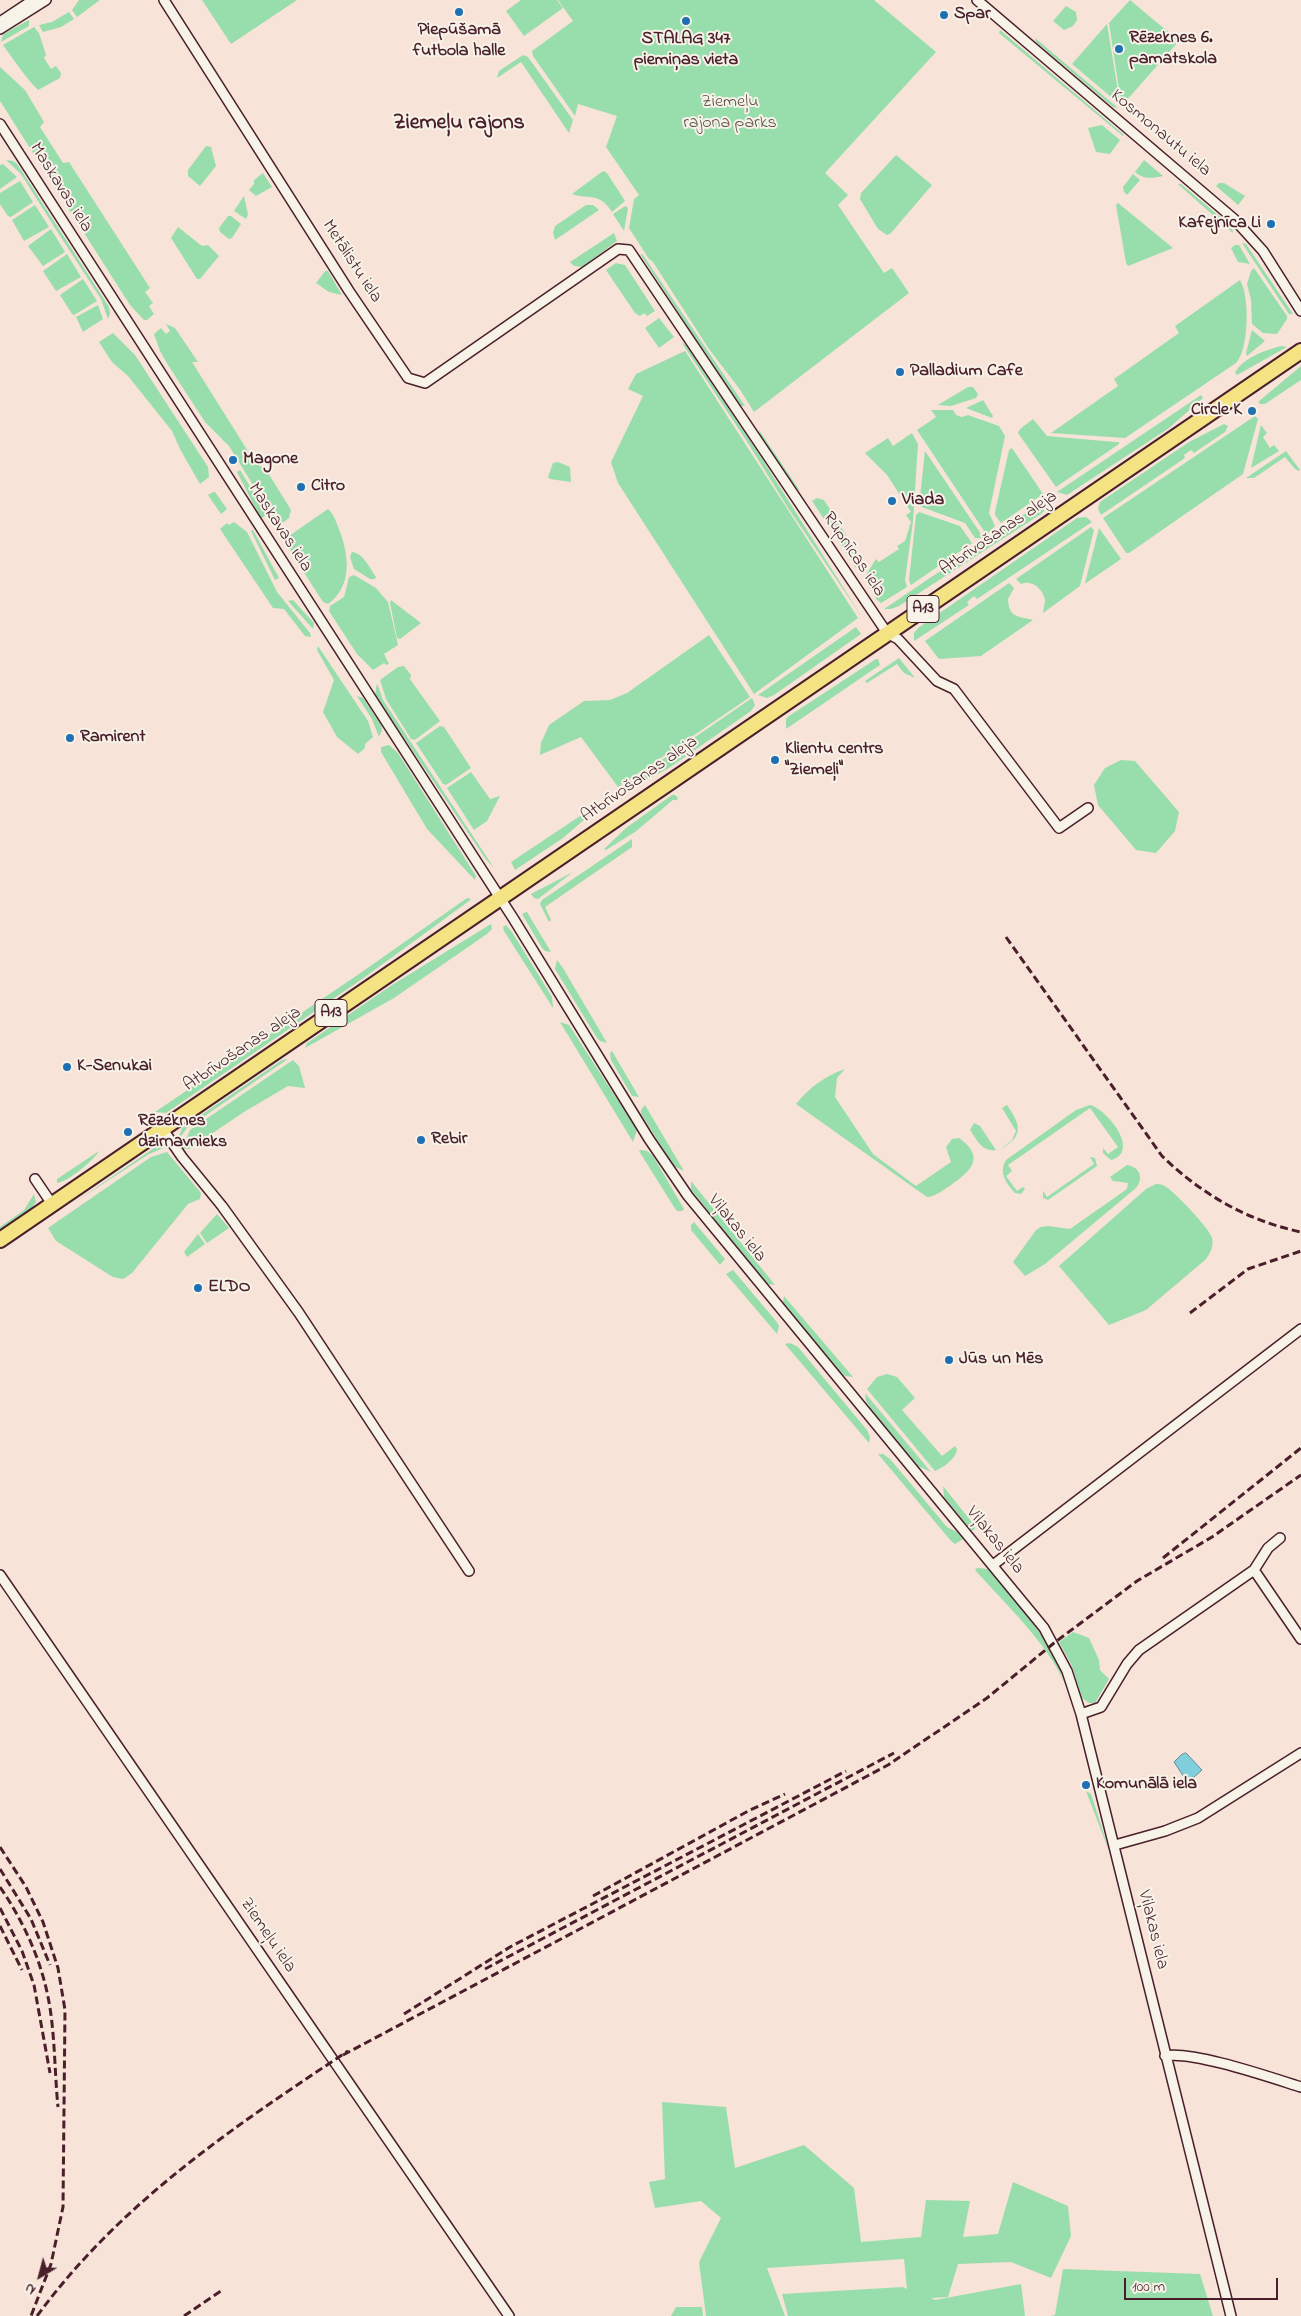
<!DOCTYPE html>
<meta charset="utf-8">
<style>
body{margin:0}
#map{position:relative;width:1301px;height:2316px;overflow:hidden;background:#f7e3d7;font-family:"Indie Flower",sans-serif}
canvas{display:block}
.north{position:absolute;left:15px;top:2251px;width:50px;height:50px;-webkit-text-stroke:4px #f7f3e8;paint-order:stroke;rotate:217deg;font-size:14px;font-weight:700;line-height:20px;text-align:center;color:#4a1f2b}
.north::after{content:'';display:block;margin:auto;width:18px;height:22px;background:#4a1f2b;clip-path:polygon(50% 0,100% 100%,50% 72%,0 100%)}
.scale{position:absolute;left:1124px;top:2278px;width:154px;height:22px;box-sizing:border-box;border:2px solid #4a1f2b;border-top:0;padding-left:6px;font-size:15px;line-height:18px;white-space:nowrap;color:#4a1f2b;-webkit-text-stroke:4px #f7f3e8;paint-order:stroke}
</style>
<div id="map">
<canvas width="1301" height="2316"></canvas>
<div class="north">N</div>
<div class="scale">100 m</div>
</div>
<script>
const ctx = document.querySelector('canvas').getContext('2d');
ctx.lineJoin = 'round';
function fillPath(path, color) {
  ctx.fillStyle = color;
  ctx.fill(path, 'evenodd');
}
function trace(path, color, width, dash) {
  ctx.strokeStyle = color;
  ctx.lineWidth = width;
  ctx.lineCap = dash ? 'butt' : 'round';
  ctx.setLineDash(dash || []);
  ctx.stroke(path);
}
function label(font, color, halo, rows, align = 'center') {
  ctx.font = font + ' "Indie Flower",sans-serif';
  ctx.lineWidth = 4;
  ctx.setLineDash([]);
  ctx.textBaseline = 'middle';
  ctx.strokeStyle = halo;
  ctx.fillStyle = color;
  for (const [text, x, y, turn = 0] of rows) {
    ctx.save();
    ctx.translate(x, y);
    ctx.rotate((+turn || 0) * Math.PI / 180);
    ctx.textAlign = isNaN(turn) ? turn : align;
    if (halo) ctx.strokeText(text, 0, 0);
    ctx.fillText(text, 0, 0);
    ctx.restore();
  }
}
fillPath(new Path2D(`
 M79 0H100L77 17 72 10Z
 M202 0H297L231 44Z
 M521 0H557L563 8 524 36 506 11Z
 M558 0H874L936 52 825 173 848 195 838 205 884 273 892 268 909 293 754 412 741 391 709 349 653 262 649 259 629 228 634 199 639 195 606 147 617 116 578 104 575 116 533 56 532 51 573 21Z
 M1130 0 1179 41 1125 102 1120 96 1109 23Z
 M1066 6 1076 12 1077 20 1073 26 1064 30 1053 21Z
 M69 12 74 19 61 27 43 32 39 25 52 22Z
 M29 20V26L1 42 3 34Z
 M1107 24 1119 97 1117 102 1072 64Z
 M34 27 39 33 46 55 44 58 51 69 56 66 61 73 60 78 38 90C26 78 13 59 3 45Z
 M1000 30 1124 135 1123 136 999 33Z
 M1035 38 1118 108 1113 107 1036 42Z
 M523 55 528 57 573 120 569 133 521 62 497 78 499 71Z
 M0 67 25 90 44 122 40 127 63 163 69 162 150 288 145 292 153 303 149 306 154 314 147 320H144L130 305 0 101Z
 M1102 125 1120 140 1110 154 1096 152 1088 128Z
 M206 146 211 147 216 166 200 186 188 176V170Z
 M896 155 932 185 891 233 887 235 878 229 860 199 861 193Z
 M6 160 13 161 18 165 109 307 110 314 108 319 101 299 55 228 21 174Z
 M1144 160 1163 176C1152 178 1144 180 1135 172Z
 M3 164 17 177 0 189V165Z
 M603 171 607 173 625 201 612 212C599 192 591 200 572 194Z
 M263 173 272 187 256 196 249 190 254 184V180Z
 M1133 174 1140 180 1127 195 1124 192 1123 187Z
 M20 181 33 202 11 217 8 216 0 204V193Z
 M1219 183H1224L1245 196 1238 205 1216 186Z
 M1178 184H1181L1232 227 1233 233Z
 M244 196 248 215 246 219 234 211Z
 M1118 203 1173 248 1128 266 1126 263 1116 205Z
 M35 205 49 227 24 241 12 220Z
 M586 205H593L599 210 555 240 553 233 555 226Z
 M625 206 628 208 624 231 613 214Z
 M228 216H231L241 224 232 238 229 239 220 232 219 228Z
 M178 227 202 246 208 245 219 256 200 279H197L171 238Z
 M51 229 65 252 43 266 28 246Z
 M614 233 617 241 582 267 574 266 570 262Z
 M1242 243 1246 244 1293 314H1289Z
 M1235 245H1239L1250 264 1238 262 1231 248Z
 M67 254 81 277 56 291 43 271Z
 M640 254 643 255 745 406H740Z
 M616 263 625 265 655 311 647 316 644 313 640 316 635 313 606 270Z
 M1254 268 1287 316V319L1277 334 1263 333 1252 324 1251 300 1247 284 1251 271Z
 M325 271H328L342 295 329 292 316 283Z
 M83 279 97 301 74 315 72 314 60 295Z
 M1240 280C1250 296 1249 350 1236 363L1125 438 1051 433 1118 386 1114 379 1179 333 1175 326Z
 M98 305 103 319 83 332 76 317Z
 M659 318 674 337 659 348 645 328Z
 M166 324 175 328 198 362H192L256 464 265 468 291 510 289 518 280 525 277 524 229 446 205 422 168 365 160 351 154 334 161 328 166 334 170 331Z
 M1252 330 1265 341 1247 356 1246 353Z
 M113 333 135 355 208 467 209 477 200 484 181 451 172 431 128 376 112 362 99 342Z
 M682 343 686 345 757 451 862 617 788 508 746 440Z
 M1281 346 1287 347 1237 375 1235 373C1242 358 1266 350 1281 346Z
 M685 351 858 618 754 694 618 483 611 462 643 396 628 389 636 374Z
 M1301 366V380L1265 404H1260L1258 402Z
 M968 387H973L978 394 976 398 951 406 938 405Z
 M1201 395 1203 398 1169 428 1067 495 1057 492Z
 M983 400 993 416 992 418 966 408Z
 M931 410H953L956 415 962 417 968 415 999 426 1005 436 989 513 995 526 988 533 984 531 917 430 936 417Z
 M1255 416 1258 419 1243 474 1129 553H1126L1103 518Z
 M1033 419 1047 436 1115 442H1119V444L1056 487 1018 433 1020 429Z
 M1224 424 1228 426 1225 432 1194 453 1191 450 1184 455 1185 458 1101 515 1098 509 1100 502 1189 442Z
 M1261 425 1267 433 1263 437 1270 448 1274 445 1279 451 1251 468Z
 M759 430 800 491 794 487 760 435Z
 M912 433 918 444 913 521 905 580 907 587 881 603 877 600 864 578 876 559 879 562 899 549 897 546 905 541 911 522 906 515 911 512 887 475 865 453 888 438 893 446Z
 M1012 448 1043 494 1001 523 995 515V512L1009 450Z
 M925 451 981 534V538H975L965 523 919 506Z
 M1286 451 1300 470 1299 471 1295 469 1285 457 1254 478H1246Z
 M558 462 570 467 571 482 550 479 548 477 553 463Z
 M240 470 267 514 261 519 237 472Z
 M213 492H215L227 509 221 514 208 495Z
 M817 498 824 500 859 555 861 562 856 568 812 501Z
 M1047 499 1048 507 1041 514 899 606 891 609H884Z
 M328 509C334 514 336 522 339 529 349 555 353 586 328 604L323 602 292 554 286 538Z
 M919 512 960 526 972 543 911 585 909 580 916 515Z
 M1086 517 1092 522 977 599 974 596 967 602 969 605 914 641V633L918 628 1077 518Z
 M234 522 247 532 277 592 310 633 311 637 305 636 284 609 273 608 220 529 227 523 229 525Z
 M1091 527 1094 530 1080 586 1043 613C1043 609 1045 605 1045 600 1043 589 1032 579 1021 584L1016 579Z
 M1099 528 1121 559 1086 583H1085Z
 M253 530 279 578 275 580 251 531Z
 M352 552C363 553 370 568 376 577L375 579H370L354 569 350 557Z
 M354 575 376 588 388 602 398 645 384 654 389 664 386 665 384 663 373 670 357 654 329 611 330 606 344 597 349 577Z
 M1009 583 1014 588 1008 599C1009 619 1019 616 1033 620L981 656 939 659 925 641Z
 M293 600 314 623 313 629 288 601Z
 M391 600 421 623 400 639 397 638 390 603Z
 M856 627 861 634 774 695 767 698 758 695Z
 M709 635 750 697 618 787 581 737 540 755 541 743 549 725 584 701 610 700 627 693Z
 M318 646 368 721 373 737 365 744V748L358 754 337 737 323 712 334 680 317 650Z
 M899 658 915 678 904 673 897 664 867 683 865 681Z
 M876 659H878L880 665 786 729V719L789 716Z
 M404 666 411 675 410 679 440 721 415 740 411 739 386 699 380 680 398 667Z
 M377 683 383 700 494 868 485 858 375 695Z
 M357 696 363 698 381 725 382 730 379 737 372 719Z
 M752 698 755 705 751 711 669 768 625 791 624 786Z
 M440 726 444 727 471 768 446 785 443 784 416 743Z
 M389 745 398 753 476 876 475 880 427 829 381 752V747Z
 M1121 760 1135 761 1179 812 1175 831 1156 853 1136 850 1098 805 1094 785 1105 768Z
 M471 772 490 799 500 796 487 821 474 830 447 788Z
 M672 795H675L678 798 677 800H673L635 832 606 850 604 849 626 828Z
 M589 810 592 813 563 838 515 870 511 862Z
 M632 839V847L545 907 551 920 549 922 540 904 542 900Z
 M573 872 538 899 534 898 531 894Z
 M467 898 471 899 469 901 365 977 166 1113 155 1112 359 974Z
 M526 912H527L551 952 545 951 542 948 522 914Z
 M491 924 492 929 487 934 394 998 305 1048 307 1043 316 1037 392 985Z
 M506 925 512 932 552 997 553 1008 504 931 503 927Z
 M557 960 563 968 607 1043 600 1041 597 1038 555 969Z
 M560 1022 569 1025 637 1130 633 1142Z
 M612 1051 639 1097 632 1096 611 1060 610 1053Z
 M288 1059 187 1128 178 1140 182 1128 282 1060Z
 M293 1060 299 1066 305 1088 288 1086 244 1112 189 1149H183L180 1143 187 1137 190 1130Z
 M845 1069 837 1078 835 1097 873 1154 916 1186 951 1162 946 1147 952 1139 959 1138C986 1157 971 1171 951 1185 943 1190 937 1196 927 1197L796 1104C808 1088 827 1075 845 1069Z
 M645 1105 684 1171 674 1166 641 1114V1110Z
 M1007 1105C1020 1124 1025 1135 1001 1149L1012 1140 1016 1131 1002 1108Z
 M1090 1105C1108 1110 1141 1152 1111 1160L1103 1153V1148L1108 1154 1118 1147 1090 1108 1008 1165 1012 1171 1006 1176 1017 1191 1023 1187 1025 1189 1021 1194 1015 1193C1007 1184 998 1173 1006 1160L1076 1110Z
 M974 1123 980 1126 996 1150C982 1152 977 1140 970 1130Z
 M157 1146 166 1147 149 1154 72 1204Z
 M641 1150 647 1151 653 1156 684 1209 682 1211H677L674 1207 639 1151Z
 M99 1151C95 1159 68 1182 57 1183V1179Z
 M167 1152 201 1193 200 1199 188 1204 132 1273 123 1279 113 1277 56 1241 48 1228 151 1157Z
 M1090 1157 1095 1158 1097 1166 1048 1200 1043 1198V1191L1047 1197 1094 1164Z
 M1127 1165C1140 1167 1144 1178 1136 1188L1045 1264 1025 1276 1013 1262 1036 1230 1041 1227 1048 1226 1070 1229 1127 1189 1128 1183 1113 1181 1110 1177Z
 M691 1181 775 1285 767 1284 693 1192 691 1189Z
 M1156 1184C1162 1184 1166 1186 1170 1190 1179 1197 1210 1229 1212 1238 1214 1247 1210 1254 1205 1260L1146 1310 1109 1325 1059 1266 1146 1189Z
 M34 1194 36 1202 31 1209 0 1231V1227L24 1210Z
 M217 1214 229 1228 207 1243 200 1233Z
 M694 1222 725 1259 720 1265 691 1230V1225Z
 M198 1234 205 1244 187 1257 184 1252Z
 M733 1270 776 1321 779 1326 777 1334 726 1274Z
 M784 1296 853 1377 845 1376 837 1369 783 1303Z
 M790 1343 798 1347 867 1430 870 1437 869 1443 785 1344Z
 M887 1374 897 1377 915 1398 902 1410 942 1456 955 1446 957 1449C956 1459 944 1467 935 1471L867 1389 877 1377Z
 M865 1393 931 1472 918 1466 873 1412 866 1401Z
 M883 1454 890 1459 947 1527 957 1532 963 1539 955 1544 951 1541 878 1454Z
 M943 1486 974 1525 975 1529 972 1531 944 1497Z
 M977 1568 988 1569C1019 1604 1052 1641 1066 1686 1048 1643 1006 1605 975 1570Z
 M1073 1632 1089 1638 1099 1660 1100 1670 1109 1679 1095 1703H1089L1082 1698 1072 1666 1059 1642Z
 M1086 1791 1091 1794 1111 1856Z
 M662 2102 726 2107 735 2168 804 2145 854 2188 861 2242 921 2237 926 2200 970 2201 963 2237 998 2234 1013 2182 1068 2206 1071 2236 1051 2278 1011 2262 958 2264 948 2297 931 2298 935 2300 1021 2284 1025 2316H788L782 2294 903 2287 907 2289 904 2259 767 2268 785 2316H706L699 2262 721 2218 701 2201 655 2208 649 2182 665 2179Z
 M1063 2269 1200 2274 1213 2316H1051L1055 2315Z
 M676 2307H702L703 2316H671Z`), '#98deac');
const water = new Path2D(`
 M1186 1753 1202 1770 1194 1777 1186 1780 1174 1762 1181 1755Z`);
fillPath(water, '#80cfdc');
trace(water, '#6a8995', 1);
const minor = new Path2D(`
 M164 0 349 291 408 378 425 383 618 249 629 250 887 633 898 639 937 681 954 689 1059 828 1088 808
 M977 0 1234 219 1263 251 1301 311
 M0 22 33 0
 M0 29 46 0
 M0 124 513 918 649 1139 688 1196 1044 1628 1067 1671 1081 1714 1231 2316
 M162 1128 182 1157 222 1206 299 1313 469 1571
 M35 1179 52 1204
 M993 1565 1301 1329
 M1254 1570 1301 1639
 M0 1575 509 2316
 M1081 1714 1101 1707 1127 1664 1139 1650 1254 1570 1268 1548 1280 1538
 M1115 1845 1165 1831 1198 1818 1301 1753
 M1165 2056C1191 2050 1272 2078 1301 2087`);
const primary = new Path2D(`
 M0 1240 1301 351`);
trace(minor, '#4a1f2b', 12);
trace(primary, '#4a1f2b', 18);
trace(minor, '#f7f3e8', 9);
trace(primary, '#f4e382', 14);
trace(new Path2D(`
 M1006 937 1162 1156C1201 1194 1248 1221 1301 1232
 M1190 1313 1248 1269 1301 1251
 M1163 1558 1301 1448
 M0 1847 26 1887 43 1922 58 1968 65 2010 63 2207 51 2264 31 2316
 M0 1869 31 1919 50 1965
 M0 1887C26 1925 45 1968 51 2015 55 2045 55 2077 58 2107
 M593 1896 750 1810 785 1794
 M0 1908 22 1951 34 1985 50 2073
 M0 1926 22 1970
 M485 1969 894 1753
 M404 2014 510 1947 846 1771
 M343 2055 888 1765 987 1698 1054 1643 1137 1581 1212 1537 1301 1475
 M37 2316C121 2202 232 2128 348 2051
 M184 2316 221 2291`), '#4a1f2b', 3, [8, 4]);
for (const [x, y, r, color] of [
 [459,12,5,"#1f6fb2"],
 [944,15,5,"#1f6fb2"],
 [686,21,5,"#1f6fb2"],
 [1119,49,5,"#1f6fb2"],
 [1271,224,5,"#1f6fb2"],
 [900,372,5,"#1f6fb2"],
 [1252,411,5,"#1f6fb2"],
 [233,460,5,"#1f6fb2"],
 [301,487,5,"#1f6fb2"],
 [892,501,5,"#1f6fb2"],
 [70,738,5,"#1f6fb2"],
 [775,760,5,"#1f6fb2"],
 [67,1067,5,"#1f6fb2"],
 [128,1132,5,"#1f6fb2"],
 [421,1140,5,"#1f6fb2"],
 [198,1288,5,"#1f6fb2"],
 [949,1360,5,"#1f6fb2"],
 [1086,1785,5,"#1f6fb2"]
]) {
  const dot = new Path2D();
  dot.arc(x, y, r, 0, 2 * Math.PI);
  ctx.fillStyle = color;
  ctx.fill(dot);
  trace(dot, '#f7f3e8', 2);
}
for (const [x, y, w] of [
 [923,609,32],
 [331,1013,32]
]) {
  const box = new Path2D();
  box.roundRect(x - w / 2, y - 13.5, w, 27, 4);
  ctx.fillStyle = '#f7f3e8';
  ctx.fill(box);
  trace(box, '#4a1f2b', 1);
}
label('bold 16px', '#4a1f2b', null, [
 ["A13",923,609],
 ["A13",331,1013]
]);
label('bold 18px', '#4a1f2b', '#f7f3e8', [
 ["Spar",954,15],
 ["Piepūšamā",459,31,"center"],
 ["futbola halle",459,52,"center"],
 ["Rēzeknes 6.",1129,39],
 ["pamatskola",1129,60],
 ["STALAG 347",686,40,"center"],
 ["piemiņas vieta",686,61,"center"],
 ["Kafejnīca Li",1261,224,"right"],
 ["Palladium Cafe",910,372],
 ["Circle K",1242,411,"right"],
 ["Magone",243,460],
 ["Citro",311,487],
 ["Viada",902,501],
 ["Ramirent",80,738],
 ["Klientu centrs",785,750],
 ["\"Ziemeļi\"",785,771],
 ["K-Senukai",77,1067],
 ["Rēzeknes",138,1122],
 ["dzirnavnieks",138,1143],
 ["Rebir",431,1140],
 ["ELDO",208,1288],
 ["Jūs un Mēs",959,1360],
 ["Komunālā iela",1096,1785]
], 'left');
label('18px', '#5e4f4b', '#f7f3e8', [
 ["Ziemeļu",730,103],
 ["rajona parks",730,124]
]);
label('18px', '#4a1f2b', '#f7f3e8', [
 ["Kosmonautu iela",1160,134,40],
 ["Maskavas iela",60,188,58],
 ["Metālistu iela",351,262,57],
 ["Maskavas iela",279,528,57],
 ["Atbrīvošanas aleja",999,534,-34],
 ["Rūpnīcas iela",853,555,56],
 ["Atbrīvošanas aleja",640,780,-35],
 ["Atbrīvošanas aleja",243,1050,-34],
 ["Viļakas iela",736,1229,51],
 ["Viļakas iela",994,1541,51],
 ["Viļakas iela",1152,1930,76],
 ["Ziemeļu iela",267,1936,56]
]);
label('bold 22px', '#4a1f2b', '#f7f3e8', [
 ["Ziemeļu rajons",459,124]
]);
</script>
